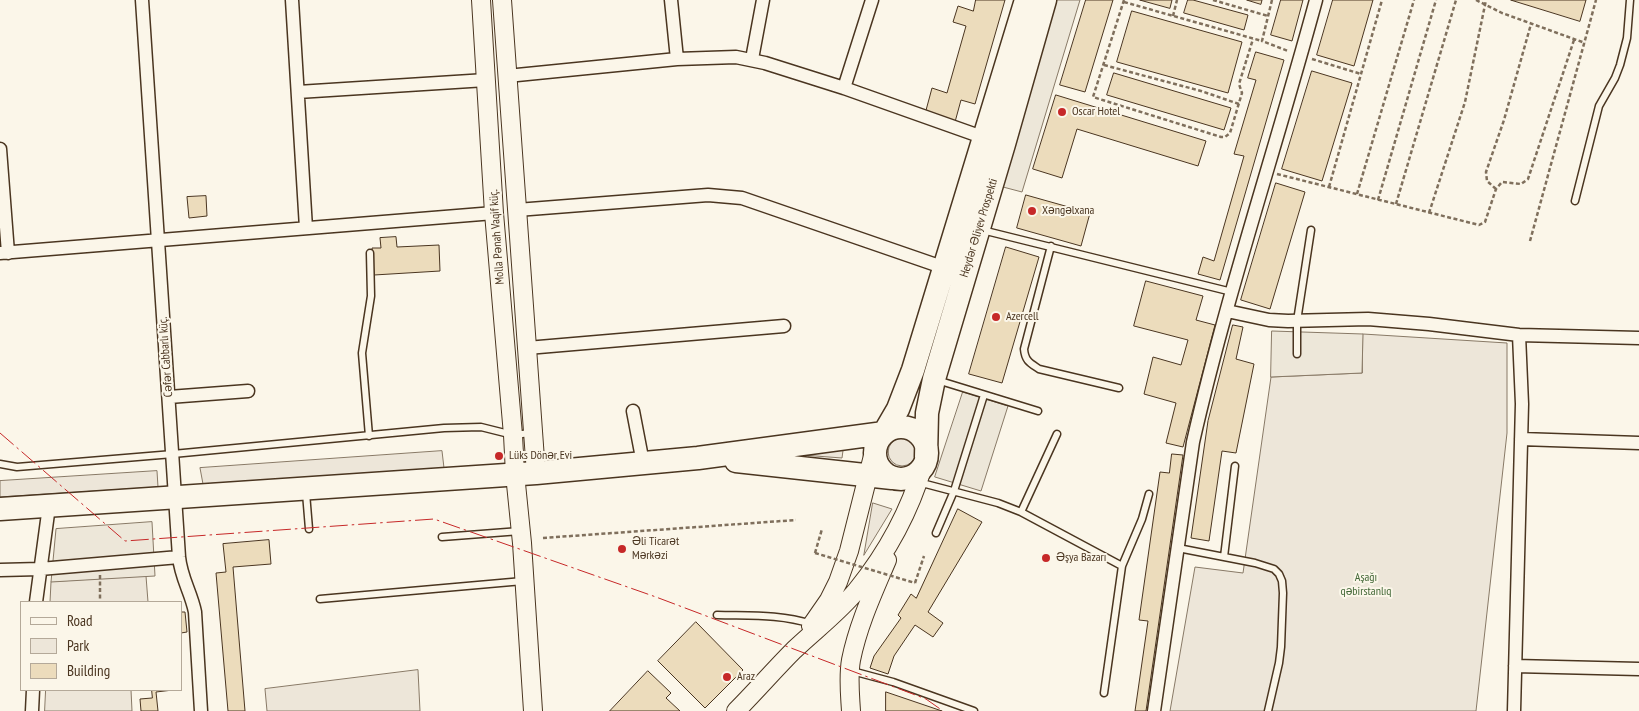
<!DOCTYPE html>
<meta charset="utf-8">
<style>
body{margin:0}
#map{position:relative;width:1639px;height:711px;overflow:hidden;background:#fbf6e9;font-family:"PT Sans Narrow",sans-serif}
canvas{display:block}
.legend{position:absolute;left:20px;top:601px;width:162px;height:90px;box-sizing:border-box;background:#fbf6e9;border:1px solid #b4a999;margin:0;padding:6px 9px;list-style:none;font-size:15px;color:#4a3520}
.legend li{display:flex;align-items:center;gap:10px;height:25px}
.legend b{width:25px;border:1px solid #b4a999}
</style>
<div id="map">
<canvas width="1639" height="711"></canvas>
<ul class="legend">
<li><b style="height:6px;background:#fbf6e9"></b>Road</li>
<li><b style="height:14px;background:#ede6d9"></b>Park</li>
<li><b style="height:14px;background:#ecdcbc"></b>Building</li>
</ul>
</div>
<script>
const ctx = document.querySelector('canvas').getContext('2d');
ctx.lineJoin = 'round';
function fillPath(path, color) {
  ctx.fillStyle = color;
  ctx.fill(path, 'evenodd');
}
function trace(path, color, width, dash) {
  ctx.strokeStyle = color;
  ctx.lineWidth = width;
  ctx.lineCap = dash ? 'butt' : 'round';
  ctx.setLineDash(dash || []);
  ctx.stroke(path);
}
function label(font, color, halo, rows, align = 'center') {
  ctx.font = font + ' "PT Sans Narrow",sans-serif';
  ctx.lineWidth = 4;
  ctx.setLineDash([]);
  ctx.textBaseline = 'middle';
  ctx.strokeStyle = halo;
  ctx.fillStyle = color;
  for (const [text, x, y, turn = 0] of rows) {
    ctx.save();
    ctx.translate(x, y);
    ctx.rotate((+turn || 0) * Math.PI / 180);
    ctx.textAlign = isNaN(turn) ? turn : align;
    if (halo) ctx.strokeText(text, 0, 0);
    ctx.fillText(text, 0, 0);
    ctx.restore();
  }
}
const green = new Path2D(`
 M1363 334 1507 343V433L1476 711H1170L1195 567 1243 573 1271 377 1362 373Z
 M888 452a14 14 0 1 1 28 0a14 14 0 1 1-28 0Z
 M844 443 842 458 776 453Z
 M442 451 444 468 203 484 200 468Z
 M157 471 158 487 0 497V481Z
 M873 503 892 509 864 555Z
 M146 576 148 602H50L51 582Z
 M418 670 420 711H267L265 689Z
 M46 690H131L132 711H45Z`);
fillPath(green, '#ede6d9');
trace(green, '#887966', 1);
const parking = new Path2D(`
 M1053 0H1080L1022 192 1003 187Z
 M1272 331 1363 334 1362 373 1271 377Z
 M963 392 1008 406 981 491 935 477Z
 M152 522 155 576 51 582 56 529Z`);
fillPath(parking, '#ede7d9');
trace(parking, '#887966', 1);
const building = new Path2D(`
 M976 0H1005L975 104 961 100 955 122 925 114 932 88 947 93 966 26 953 22 958 6 973 11Z
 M1086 0H1113L1085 92 1060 85Z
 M1140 0H1172L1170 8Z
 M1188 0H1193L1248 15 1244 30 1184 13Z
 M1247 0H1262L1261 4Z
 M1281 0H1303L1292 41 1271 35Z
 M1333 0H1373L1354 66 1317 55Z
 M1511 0H1586L1580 21Z
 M1132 11 1242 42 1228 93 1117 62Z
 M1256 52 1284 60 1220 280 1198 274 1203 257 1214 261 1244 156 1234 154 1256 80 1248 78Z
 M1312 71 1352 83 1322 181 1282 169Z
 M1114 73 1231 108 1224 130 1107 95Z
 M1056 95 1206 141 1198 166 1077 129 1062 178 1033 169Z
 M1276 183 1305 192 1270 309 1241 300Z
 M1026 195 1090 213 1081 246 1017 228Z
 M206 196 207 216 189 218 187 197Z
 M396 237 397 247 439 245 440 271 374 275 372 248H381L380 238Z
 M1006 247 1039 257 1002 383 969 374Z
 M1146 281 1203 296 1196 320 1215 325 1183 447 1166 443 1176 403 1144 394 1153 357 1181 365 1188 340 1134 326Z
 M1233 325 1243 327 1236 359 1254 364 1236 453 1222 451 1209 541 1191 538 1208 421Z
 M1172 454 1183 455 1146 711H1135L1148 621 1139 620 1160 472 1169 473Z
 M958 509 982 522 928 612 943 623 933 637 915 625 894 656 888 674 870 668 874 656 901 618 898 615 911 594 916 598Z
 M269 540 271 564 233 567 245 711H228L216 573 226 572 223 544Z
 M181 612H185L187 632 181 633Z
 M696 622 743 670 705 708 658 661Z
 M648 671 671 693 666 698 680 711H610Z
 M152 690H173L156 692 158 711H141L140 699 152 698Z
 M886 692 942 711H886Z`);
fillPath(building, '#ecdcbc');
trace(building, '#4a3520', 1);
const lane = new Path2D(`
 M1575 201 1599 106 1615 78 1620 65 1627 38 1630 0
 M982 230 1232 292
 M1051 246 1024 349C1025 361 1030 363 1039 369L1119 388
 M1297 354V321L1311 230
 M937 380 1038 411
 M369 436 362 353 371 296 370 253
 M0 464 17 467 173 454 444 428 481 427 513 435 531 433
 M901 479 918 482 998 503 1021 512 1122 566 1104 693
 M306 493 309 529
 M1021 512 1057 434
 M936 533 954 491 984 395
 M442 537 520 531
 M1178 548 1255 563 1274 569 1279 574 1282 581 1283 593 1281 647 1279 663 1268 711
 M1224 557 1235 466
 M1122 566 1142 519 1149 494
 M320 599 523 581
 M717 615C749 616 781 614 811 624
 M852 671 893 682 974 711`);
const street = new Path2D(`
 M142 0 179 557C181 578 191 592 195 612L201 711
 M292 0 306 228
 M671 0 677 59
 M752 59 763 0
 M507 76 677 59 736 57 765 63 844 88 985 138
 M844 88 872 0
 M298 92 486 80
 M0 149 8 253
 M517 210 708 195 742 198 945 268
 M0 253 494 213
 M1227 311 1269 320 1288 321 1368 319 1429 324 1519 335 1639 338
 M527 348 784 326
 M169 397 248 391
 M633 411 643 463
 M1521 439 1639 443
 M0 570 40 569 179 557
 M36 602 49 506
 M1515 666 1639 669
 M32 711 33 690
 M1154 711 1193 442C1227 293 1276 148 1316 0
 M1514 711 1522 404 1519 335`);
const secondary = new Path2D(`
 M481 0 494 213 513 435 515 474 522 543 533 711
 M502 0 536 473
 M811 626 829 600 838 582 849 551 875 448
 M736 711C756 691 774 670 794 650 815 630 839 612 857 590 886 554 910 510 923 466
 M851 711C850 694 848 677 851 660 858 625 873 593 887 560`);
const highway = new Path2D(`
 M875 453a26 26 0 1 1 52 0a26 26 0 1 1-52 0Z
 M926 457 927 413 934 379 1004 144 1045 0
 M736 461 892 478
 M0 509 536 473 698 458 884 433 898 409 913 370 1026 0`);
trace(lane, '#4a3520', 9);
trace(street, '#4a3520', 15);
trace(secondary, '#4a3520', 20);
trace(highway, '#4a3520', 25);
trace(new Path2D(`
 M1124 0 1093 97 1221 137H1225L1230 133 1242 93 1239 84 1253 39
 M1213 0 1268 16
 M1272 0 1262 41 1288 51
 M1476 0 1502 13 1585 43
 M1124 2 1262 41
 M1173 16 1177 0
 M1312 59 1361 74
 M1104 65 1201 91 1239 104
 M1277 174 1479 225 1485 222 1496 189 1502 182 1521 184 1528 179 1574 40
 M1329 187 1382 0
 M1496 189 1487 181 1486 172 1504 120 1531 24
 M1357 194 1414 0
 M1378 200 1436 0
 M1396 204 1456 0
 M1429 213 1465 102 1486 0
 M1530 241 1596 0
 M543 538 796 520
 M815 553 822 529
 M100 575V602
 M915 583 924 556`), '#7f6f5c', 2.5, [4, 2.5]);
trace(lane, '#fbf6e9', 6);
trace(street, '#fbf6e9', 12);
trace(secondary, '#fbf6e9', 18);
trace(highway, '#fbf6e9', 22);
trace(new Path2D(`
 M815 553 915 583`), '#7f6f5c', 2.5, [4, 2.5]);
trace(new Path2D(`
 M0 433 125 541 434 519 656 597 926 699 943 711`), '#c62828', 1, [18, 4, 2.5, 4]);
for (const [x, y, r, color] of [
 [1062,112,5,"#c62828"],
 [1032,211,5,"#c62828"],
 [996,317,5,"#c62828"],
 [499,456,5,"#c62828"],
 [622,549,5,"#c62828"],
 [1046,558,5,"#c62828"],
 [727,677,5,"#c62828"]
]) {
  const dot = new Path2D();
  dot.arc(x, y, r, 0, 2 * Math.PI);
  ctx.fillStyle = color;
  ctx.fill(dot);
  trace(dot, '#fbf6e9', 2);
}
label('12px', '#4a3520', '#fbf6e9', [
 ["Oscar Hotel",1072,112],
 ["Xəngəlxana",1042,211],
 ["Azercell",1006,317],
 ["Lüks Dönər Evi",509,456],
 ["Əli Ticarət",632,542],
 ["Mərkəzi",632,556],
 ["Əşya Bazarı",1056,558],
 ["Araz",737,677]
], 'left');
label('12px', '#4a3520', '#fbf6e9', [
 ["Heydər Əliyev Prospekti",979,228,-73],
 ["Molla Pənah Vaqif küç.",497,237,-94],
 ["Cəfər Cabbarlı küç.",166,357,-94]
]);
label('12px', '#436837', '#fbf6e9', [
 ["Aşağı",1366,578],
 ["qəbirstanlıq",1366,592]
]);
</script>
